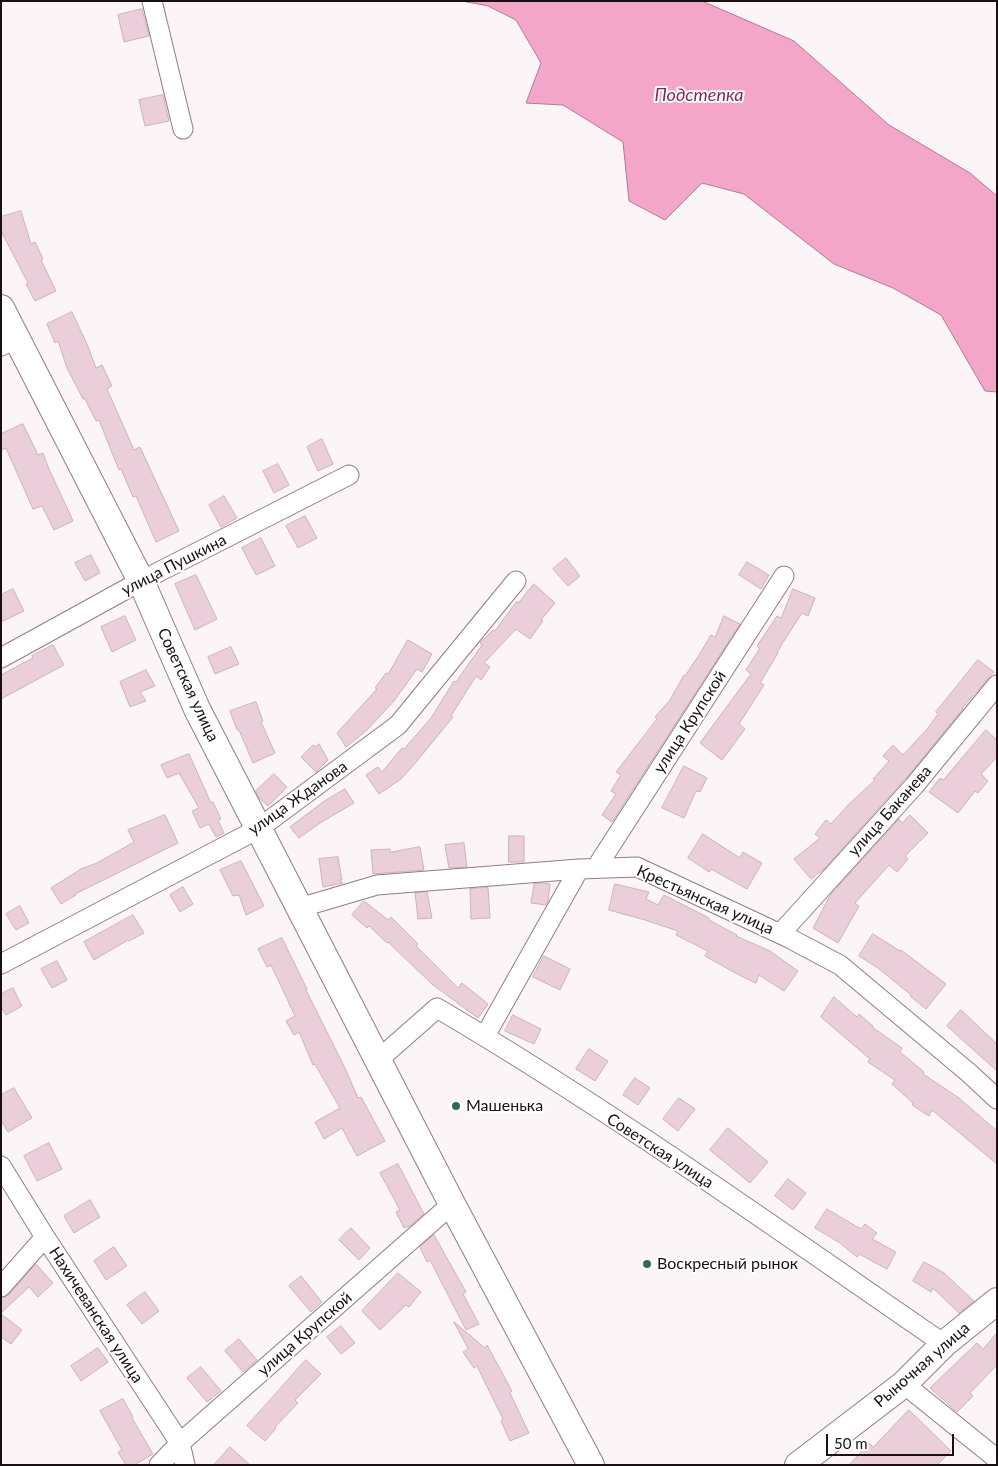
<!DOCTYPE html>
<meta charset="utf-8">
<style>
body{margin:0}
#map{position:relative;width:998px;height:1466px;overflow:hidden;background:#fbf5f8;font-family:Lato,sans-serif}
canvas{display:block}
.frame{position:absolute;inset:0;border:2px solid #1a1014;pointer-events:none}
.scale{position:absolute;left:826px;top:1434px;width:128px;height:22px;box-sizing:border-box;border:2px solid #1a1014;border-top:0;padding-left:6px;font-size:15px;line-height:18px;white-space:nowrap;color:#1a1014;-webkit-text-stroke:4px #fff;paint-order:stroke}
</style>
<div id="map">
<canvas width="998" height="1466"></canvas>
<div class="frame"></div>
<div class="scale">50 m</div>
</div>
<script>
const ctx = document.querySelector('canvas').getContext('2d');
ctx.lineJoin = 'round';
function fillPath(path, color) {
  ctx.fillStyle = color;
  ctx.fill(path, 'evenodd');
}
function trace(path, color, width, dash) {
  ctx.strokeStyle = color;
  ctx.lineWidth = width;
  ctx.lineCap = dash ? 'butt' : 'round';
  ctx.setLineDash(dash || []);
  ctx.stroke(path);
}
function label(font, color, halo, rows, align = 'center') {
  ctx.font = font + ' Lato,sans-serif';
  ctx.lineWidth = 4;
  ctx.setLineDash([]);
  ctx.textBaseline = 'middle';
  ctx.strokeStyle = halo;
  ctx.fillStyle = color;
  for (const [text, x, y, turn = 0] of rows) {
    ctx.save();
    ctx.translate(x, y);
    ctx.rotate((+turn || 0) * Math.PI / 180);
    ctx.textAlign = isNaN(turn) ? turn : align;
    if (halo) ctx.strokeText(text, 0, 0);
    ctx.fillText(text, 0, 0);
    ctx.restore();
  }
}
const water = new Path2D(`
 M462 1H702L794 41 889 125 970 173 997 196V392L985 391 941 315 893 288 834 264 744 194 702 183 665 220 629 201 623 142 563 105 526 103 541 63 516 20 488 6Z`);
fillPath(water, '#f4a6c8');
trace(water, '#b37992', 1);
const building = new Path2D(`
 M142 9 149 36 124 42 118 15Z
 M163 95 169 121 145 126 139 100Z
 M21 211 31 244 35 242 43 259 41 260 56 291 35 301 26 284 28 283 1 231V217Z
 M72 312 87 344 96 368 102 365 112 386 107 389 134 450 140 447 179 531 156 542 136 496 133 497 121 469 119 470 99 420 96 421 85 399H83L67 368 58 341 55 343 47 324Z
 M23 424 38 455 43 453 49 469 73 521 54 530 42 506 33 509 6 448 1 450V434Z
 M322 439 333 464 318 471 307 447Z
 M278 464 289 485 274 493 263 471Z
 M224 496 237 518 221 527 209 505Z
 M305 516 317 538 298 548 286 526Z
 M261 538 275 566 256 575 242 548Z
 M91 555 100 573 85 581 75 563Z
 M566 558 580 576 568 586 553 569Z
 M747 562 769 575 761 589 739 575Z
 M196 575 217 619 195 630 175 584Z
 M534 584 555 603 541 620 543 621 530 639 516 629 484 663 490 667 481 680 476 676 451 716 453 717 417 761 401 779 379 794 366 775 378 767 382 772 402 748 404 749 431 718 454 681 456 682 482 645 480 643 493 630 495 631 517 601 518 603Z
 M13 589 24 611 1 622V595Z
 M793 589 815 598 808 616 802 613 782 644 777 653H778L760 683 764 685 739 724 745 729 722 760 700 743 751 674 746 670 760 648 757 646 777 616 781 618Z
 M125 616 136 640 112 652 101 627Z
 M724 616 740 624 612 822 602 815 616 794 611 791 621 775 616 772 657 719 655 717 670 700 684 675 685 676 699 655 711 635 715 637Z
 M408 640 432 654 422 672 417 669 394 701 367 730 346 747 337 733 377 689 375 688 386 673 388 674Z
 M53 645 64 665 1 699V675L33 658 32 656Z
 M231 647 239 664 215 674 208 657Z
 M978 660 994 672 962 708 963 709 906 778 824 869 811 879 794 859 820 838 815 834 826 820 831 824 849 804 875 780 873 779 889 761 883 756 893 745 903 755 928 728 938 714 936 712Z
 M146 670 155 686 140 692 146 701 130 707 120 682Z
 M256 702 263 721 261 722 275 753 253 763 239 730H237L230 711Z
 M986 730 997 740V757L981 774 988 781 978 793 975 791 958 813 929 792 940 778 943 780Z
 M319 744 328 760 316 772 301 757 313 745 316 747Z
 M189 754 211 803 213 802 221 819 218 820 224 833 216 837 209 824 200 828 192 811 199 808 179 773 167 778 161 765Z
 M684 766 707 778 700 792 696 791 684 818 662 808Z
 M274 774 287 787 268 806 259 798 256 791Z
 M345 789 354 803 320 823 299 838 290 827 323 802Z
 M165 815 178 843 75 894 76 895 61 904 51 888 81 869 97 863 134 842 128 830Z
 M910 815 928 833 905 856 908 859 897 872 889 865 855 903 859 906 838 943 813 928 831 894 899 819 902 823Z
 M703 834 740 858 743 852 762 863 747 889 711 869 709 872 688 858Z
 M509 836H524V862H509Z
 M464 843 467 867 449 868 445 845Z
 M420 847 424 870 373 874 371 850 390 849V852Z
 M338 857 342 880H339L343 883 323 887 319 859Z
 M241 861 264 906 246 915 239 895 233 896 220 870Z
 M543 883 550 884 548 901 546 905 531 903 534 884Z
 M615 884 649 892 646 899 658 905 664 895 709 918V920L737 935 736 936 770 951 798 971 784 991 759 975 756 983 739 975 705 956 708 951 676 935 678 931 645 920 609 910Z
 M183 887 193 904 180 912 170 895Z
 M488 888 490 918 471 919 470 889Z
 M427 892 432 918 418 919 415 893Z
 M364 901 388 920 391 917 418 944 416 946 458 988 462 983 488 1004 478 1018 433 985 388 942 387 943 369 926 367 928 352 915Z
 M20 906 29 923 16 930 6 914Z
 M133 915 144 933 129 941 128 940 94 960 84 942Z
 M873 934 900 951 901 950 946 984 926 1009 910 996 911 995 878 968 859 956Z
 M282 938 307 989 306 990 345 1068 358 1098 361 1097 385 1141 357 1156 342 1128 324 1139 315 1122 340 1108 315 1064 313 1065 299 1032 294 1035 286 1021 295 1016 271 965 267 967 258 949Z
 M544 956 570 969 560 990 533 977Z
 M57 961 67 980 52 988 41 969Z
 M13 988 22 1006 6 1015 1 1007V994Z
 M834 997 857 1017 859 1014 873 1026 872 1027 902 1048 900 1052 924 1072 923 1074 959 1098 997 1131V1164L932 1110 929 1116 912 1105 913 1103 892 1084 895 1080 868 1062 870 1059 821 1017Z
 M961 1010 997 1044V1071L947 1026Z
 M513 1015 541 1029 534 1044 505 1031Z
 M589 1049 608 1061 595 1081 576 1069Z
 M635 1078 650 1088 638 1105 623 1095Z
 M14 1088 32 1118 8 1132 1 1120V1095Z
 M679 1098 695 1109 678 1131 663 1119Z
 M728 1128 768 1162 750 1183 710 1150Z
 M49 1143 62 1169 37 1181 24 1156Z
 M398 1164 424 1214 410 1226 404 1228 396 1212 400 1210 380 1173Z
 M788 1179 806 1193 793 1210 775 1196Z
 M90 1200 100 1217 74 1233 64 1216Z
 M827 1209 861 1229 865 1224 877 1233 872 1239 896 1252 887 1269 859 1254 857 1257 840 1243 815 1228Z
 M351 1228 370 1248 359 1260 339 1240Z
 M434 1235 466 1292 463 1294 479 1324 466 1330 430 1260 427 1262 420 1247Z
 M114 1247 127 1266 106 1280 94 1261Z
 M924 1262 944 1273 974 1301 959 1313 933 1288 931 1292 913 1281Z
 M36 1264 53 1283 38 1297 29 1287 1 1313V1298L9 1294Z
 M398 1273 421 1292 409 1307 406 1305 380 1330 362 1311Z
 M301 1276 322 1302 311 1312 289 1286Z
 M145 1292 159 1311 142 1324 127 1305Z
 M1 1314 22 1330 11 1344 1 1337Z
 M454 1322 485 1348 487 1345 512 1391 510 1393 529 1433 510 1441 501 1421 503 1419 477 1366 474 1368 463 1352 468 1349Z
 M341 1326 355 1343 341 1354 327 1337Z
 M997 1333V1365L970 1393 973 1396 957 1412 930 1388 977 1343 983 1349Z
 M239 1339 257 1360 243 1372 225 1351Z
 M98 1348 108 1362 81 1381 71 1366Z
 M306 1360 321 1374 295 1400 298 1403 275 1427 276 1428 265 1441 247 1426Z
 M201 1367 221 1391 207 1402 187 1378Z
 M123 1399 133 1417 132 1418 153 1454 134 1465H126L118 1452 122 1450 100 1411Z
 M909 1410 951 1451 937 1465H849L869 1443 873 1447Z
 M230 1447 250 1465H214Z`);
fillPath(building, '#eaced9');
trace(building, '#ccb1bc', 1);
const street = new Path2D(`
 M152 1 183 129
 M1 346 16 338
 M1 658 141 581 349 475
 M596 868 784 576
 M299 908 377 885 579 869 637 867 789 938 840 965 969 1073 997 1099
 M780 934 914 786 997 685
 M1 964 258 829 398 725 516 581
 M485 1036 579 869
 M378 1060 437 1008C612 1111 777 1229 944 1344
 M1 1166 45 1237 180 1443 185 1465
 M1 1287 45 1237
 M904 1384 997 1459
 M159 1465 180 1443 452 1204`);
const secondary = new Path2D(`
 M1 308 141 581 197 709 452 1204 591 1465
 M798 1465 904 1384 944 1344 997 1301`);
trace(street, '#937a84', 21);
trace(secondary, '#937a84', 28);
trace(street, '#fff', 19);
trace(secondary, '#fff', 26);
for (const [x, y, r, color] of [
 [456,1106,5,"#2a6a59"],
 [647,1264,5,"#2a6a59"]
]) {
  const dot = new Path2D();
  dot.arc(x, y, r, 0, 2 * Math.PI);
  ctx.fillStyle = color;
  ctx.fill(dot);
  trace(dot, '#fff', 2);
}
label('16px', '#1a1014', '#fff', [
 ["улица Пушкина",174,565,-27],
 ["Советская улица",188,685,65],
 ["улица Крупской",690,722,-57],
 ["улица Жданова",298,798,-35],
 ["улица Баканева",890,811,-48],
 ["Крестьянская улица",705,900,24],
 ["Советская улица",660,1151,33],
 ["Нахичеванская улица",96,1315,57],
 ["улица Крупской",305,1334,-41],
 ["Рыночная улица",922,1365,-41]
]);
label('16px', '#1a1014', '#fff', [
 ["Машенька",466,1106],
 ["Воскресный рынок",657,1264]
], 'left');
label('italic 18px', '#822956', '#fff', [
 ["Подстепка",699,95]
]);
</script>
